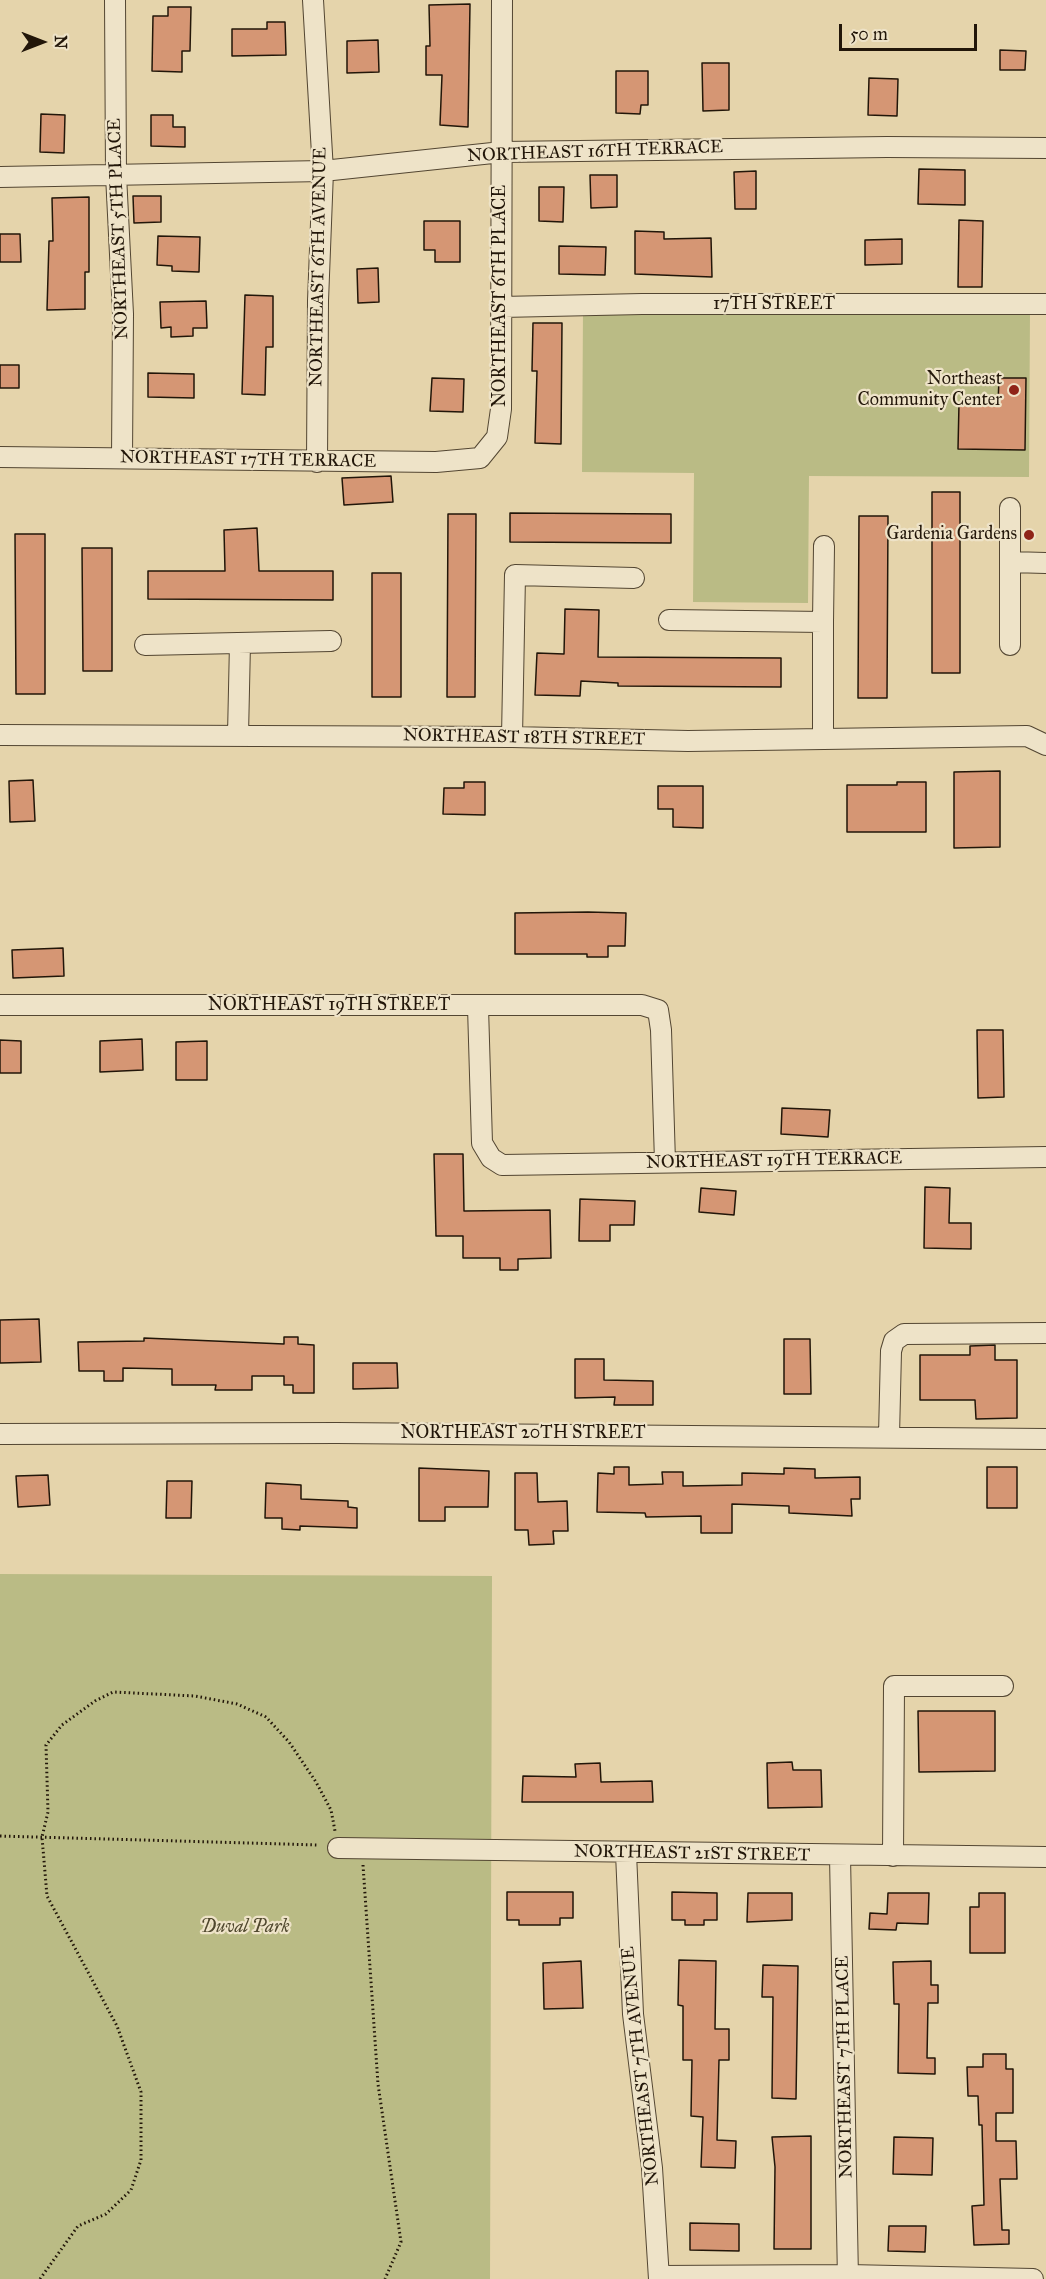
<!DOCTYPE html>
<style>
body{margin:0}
#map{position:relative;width:1046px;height:2279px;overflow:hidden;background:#e5d4ab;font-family:"IM FELL Great Primer",serif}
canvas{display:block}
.north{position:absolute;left:12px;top:12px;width:60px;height:60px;-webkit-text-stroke:4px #eee3c8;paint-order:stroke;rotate:90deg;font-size:16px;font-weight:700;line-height:24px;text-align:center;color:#221609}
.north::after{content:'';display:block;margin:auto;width:21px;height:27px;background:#221609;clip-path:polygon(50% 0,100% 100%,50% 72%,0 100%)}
.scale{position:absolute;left:839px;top:24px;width:138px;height:27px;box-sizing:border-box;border:3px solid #221609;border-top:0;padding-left:8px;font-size:18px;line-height:21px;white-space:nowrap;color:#221609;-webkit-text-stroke:4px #eee3c8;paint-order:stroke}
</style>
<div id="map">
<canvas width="1046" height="2279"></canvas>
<div class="north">N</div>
<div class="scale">50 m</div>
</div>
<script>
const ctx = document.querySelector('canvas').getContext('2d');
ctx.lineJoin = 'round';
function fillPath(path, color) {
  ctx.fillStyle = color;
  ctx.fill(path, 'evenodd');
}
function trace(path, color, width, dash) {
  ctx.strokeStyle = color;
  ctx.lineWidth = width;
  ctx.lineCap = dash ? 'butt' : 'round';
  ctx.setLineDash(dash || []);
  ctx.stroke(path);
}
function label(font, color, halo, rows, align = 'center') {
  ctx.font = font + ' "IM FELL Great Primer",serif';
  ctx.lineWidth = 4.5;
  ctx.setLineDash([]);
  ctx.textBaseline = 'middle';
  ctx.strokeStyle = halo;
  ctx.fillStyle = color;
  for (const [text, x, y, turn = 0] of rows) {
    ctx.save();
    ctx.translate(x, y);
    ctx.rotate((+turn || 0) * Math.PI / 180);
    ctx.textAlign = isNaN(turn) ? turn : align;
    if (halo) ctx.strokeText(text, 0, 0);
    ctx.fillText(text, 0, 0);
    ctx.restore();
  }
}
fillPath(new Path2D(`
 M583 311 1030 313 1029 477 809 476 808 603 693 602 694 473 582 472Z
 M0 1574 492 1576 490 2279H0Z`), '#babb85');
const building = new Path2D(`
 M470 4 468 127 440 125 442 75H426V46H430L429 5Z
 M168 7H191L190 51H182V72L152 71 153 16H168Z
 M267 22H285L286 55 232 56V29H267Z
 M378 40 379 72 347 73V41Z
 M1000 50 1026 51 1025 70H1000Z
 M702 63H729V110L703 111Z
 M616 71H648V105H641L640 114 616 113Z
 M869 78 898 79 897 116 868 115Z
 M41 114 65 115 64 153 40 152Z
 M151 115H173V127H185V147L151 146Z
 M919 169 965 170V205L918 204Z
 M756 171V209H735L734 172Z
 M590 175H617V207L591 208Z
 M539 187H564L563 222 539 221Z
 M133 196H161V222L134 223Z
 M89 197V272H85V309L47 310 49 241H53L52 198Z
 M959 220 983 221 982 287H958Z
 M424 221H460V262H435V250H424Z
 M635 231 664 232V239L711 238 712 277 635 274Z
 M0 234H20L21 262H0Z
 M158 236 200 237 199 272 172 271V266L157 265Z
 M902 239V264L865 265V240Z
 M559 246 606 247 605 275 559 274Z
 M378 268 379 302 358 303 357 269Z
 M245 295 273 296V347H266L265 395 242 394Z
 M206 301 207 328H193V336L171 337V327L161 328 160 302Z
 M533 323H562L561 444 535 443 537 371H532Z
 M0 365H19V388H0Z
 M148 373 194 374V398L148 397Z
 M432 378 464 379 463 412 430 411Z
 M999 378H1026L1025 450 958 449 959 404H998Z
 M391 476 393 502 344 505 342 478Z
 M932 492H960V673H932Z
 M510 513 671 514V543L510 542Z
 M448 514H476L475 697H447Z
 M859 516H888L887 698H858Z
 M257 528 259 571H333V600L148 599V571H225L224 530Z
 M15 534H45V694H16Z
 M82 548H112V671H83Z
 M372 573H401V697H372Z
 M565 609 599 610 598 657 781 658V687L618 686V683L581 681 580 696 535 695 537 653 564 654Z
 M1000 771V847L954 848V772Z
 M33 780 35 821 10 822 9 781Z
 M464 782H485V815L443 814 444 788H464Z
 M897 782H926V832H847V785H897Z
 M658 786H703V828L673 827V809H658Z
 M588 912 626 913 625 946H608V957H587V954H515V913Z
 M63 948 64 976 13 978 12 950Z
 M977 1030H1003L1004 1097 978 1098Z
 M142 1039 143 1070 100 1072V1041Z
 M0 1040 21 1041V1073H0Z
 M207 1041V1080H176V1042Z
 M782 1108 830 1110 828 1137 781 1134Z
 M434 1154H463L464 1211 550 1210 551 1258 518 1259V1270H500V1258H463V1236H436Z
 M925 1187 950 1188 949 1223H971V1249L924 1248Z
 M701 1188 736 1191 734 1215 699 1212Z
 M580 1199 635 1201 634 1225H610V1241H579Z
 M39 1319 41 1362 0 1363V1320Z
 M284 1337H298V1344L314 1345V1393H293V1385H284V1376H252V1390H215L216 1385H172V1369L123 1368V1381H104V1371H79L78 1342 144 1341V1338L284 1344Z
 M784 1339H810L811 1394H784Z
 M995 1345V1360H1017V1418L976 1419 975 1400H920V1355H970V1346Z
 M575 1359H604V1380L653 1381V1405H614L615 1397 575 1398Z
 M353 1363H397L398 1388 353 1389Z
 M614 1467H629V1485L663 1484 662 1472H683V1486L742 1485V1473L784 1474V1468L815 1469V1478L860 1477V1499H851L852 1516 789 1513V1506L732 1504V1533H701V1516L646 1517 645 1513 597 1512 598 1473 614 1474Z
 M987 1467H1017V1508H987Z
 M419 1468 489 1471 488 1507H445V1521H419Z
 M515 1473H537L538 1502 567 1501 568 1531H553L554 1544 529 1545 528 1530H515Z
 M48 1475 50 1505 18 1507 16 1476Z
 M167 1481H192L191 1518H166Z
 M266 1483 301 1485V1499L348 1501V1507L357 1508V1528L300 1526V1530L282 1529V1518H265Z
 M918 1711H995V1771L919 1772Z
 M792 1762 793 1770H821L822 1807 768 1808 767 1763Z
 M600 1763 601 1782 652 1781 653 1802H522L523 1776 576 1777 575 1764Z
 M507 1892H573V1918H560V1925H519V1920H507Z
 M672 1892 717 1893V1920H704V1925H685V1920H672Z
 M748 1893H792V1920L747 1922Z
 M888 1893H929L928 1924 897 1923 896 1930 869 1929 870 1913 887 1914Z
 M979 1893H1005V1953H970V1907H979Z
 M679 1960 716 1961 715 2029H729V2060H719L717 2140 736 2141 735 2168 701 2167 703 2117 691 2116 692 2060H683V2006L678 2005Z
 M581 1961 583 2008 544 2009 543 1963Z
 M931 1961V1985H938V2003H928L927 2058H935V2074L898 2073 899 2004H894L893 1962Z
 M763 1965 798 1966 796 2099 772 2098 773 1997H762Z
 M983 2054H1006V2069H1013V2113H996V2141H1016L1017 2179H1000L1002 2230H1009V2244L974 2245 972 2206 984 2205 982 2125H979L978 2096H968L967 2067H983Z
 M811 2136V2249H774L775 2167 772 2137Z
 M894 2137 933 2138 932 2175 893 2174Z
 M690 2223 739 2224V2251L690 2250Z
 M889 2226H926L925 2252 888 2251Z`);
fillPath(building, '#d59674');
trace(building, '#221609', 1.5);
const minor = new Path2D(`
 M115 0 116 175 123 314 122 458
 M313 0 323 171 318 301 317 462
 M0 177 323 171 502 152 887 147 1046 148
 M501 307 642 304H1046
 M0 457 436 462 480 458 497 437 501 409 502 0
 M1010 508V645
 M1010 562 1046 563
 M669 620 823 622V739
 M823 622 824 546
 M145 645 331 641
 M0 735 512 737 688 741 1027 736 1046 745
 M238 735 240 643
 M512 737 515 575 634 578
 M0 1005H642L658 1010 661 1030 665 1162
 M478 1007 482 1143 491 1158 502 1165 1046 1157
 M0 1434 337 1433 1046 1439
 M889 1436 891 1351 894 1341 904 1334 1046 1333
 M338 1848 1046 1857
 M626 1853 633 2014 652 2168 659 2279
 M840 1856 848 2279
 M893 1856 894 1686H1003
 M659 2276 848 2275 1033 2279`);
trace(minor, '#534632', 22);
trace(new Path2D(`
 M0 1836 319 1845
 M363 1865 378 2084 401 2242 385 2279
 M40 2279 78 2226 106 2214 131 2190 141 2160V2092L117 2026 47 1896 42 1837 48 1812 46 1745 62 1725 95 1701 113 1692 195 1696 237 1704 266 1717 289 1742 316 1782 331 1810 335 1831`), '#221609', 3, [1.5, 3]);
trace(minor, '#eee3c8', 20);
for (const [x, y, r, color] of [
 [1014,390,6,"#8f2418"],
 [1029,535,6,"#8f2418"]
]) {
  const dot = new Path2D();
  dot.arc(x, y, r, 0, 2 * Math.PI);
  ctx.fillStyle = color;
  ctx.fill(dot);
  trace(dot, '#eee3c8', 2);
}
label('18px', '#221609', '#eee3c8', [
 ["NORTHEAST 16TH TERRACE",595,152,-2],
 ["NORTHEAST 5TH PLACE",119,229,-92],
 ["NORTHEAST 6TH AVENUE",319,267,-89],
 ["NORTHEAST 6TH PLACE",501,296,-90],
 ["17TH STREET",774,305],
 ["NORTHEAST 17TH TERRACE",248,460,1],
 ["NORTHEAST 18TH STREET",524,738,1],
 ["NORTHEAST 19TH STREET",329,1006],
 ["NORTHEAST 19TH TERRACE",774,1161,-1],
 ["NORTHEAST 20TH STREET",523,1434],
 ["NORTHEAST 21ST STREET",692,1854,1],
 ["NORTHEAST 7TH AVENUE",641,2066,-96],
 ["NORTHEAST 7TH PLACE",845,2067,-91]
]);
label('18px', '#221609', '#eee3c8', [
 ["Northeast",1002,380],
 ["Community Center",1002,401],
 ["Gardenia Gardens",1017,535]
], 'right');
label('italic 18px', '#50482e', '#eee3c8', [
 ["Duval Park",245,1928]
]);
</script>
